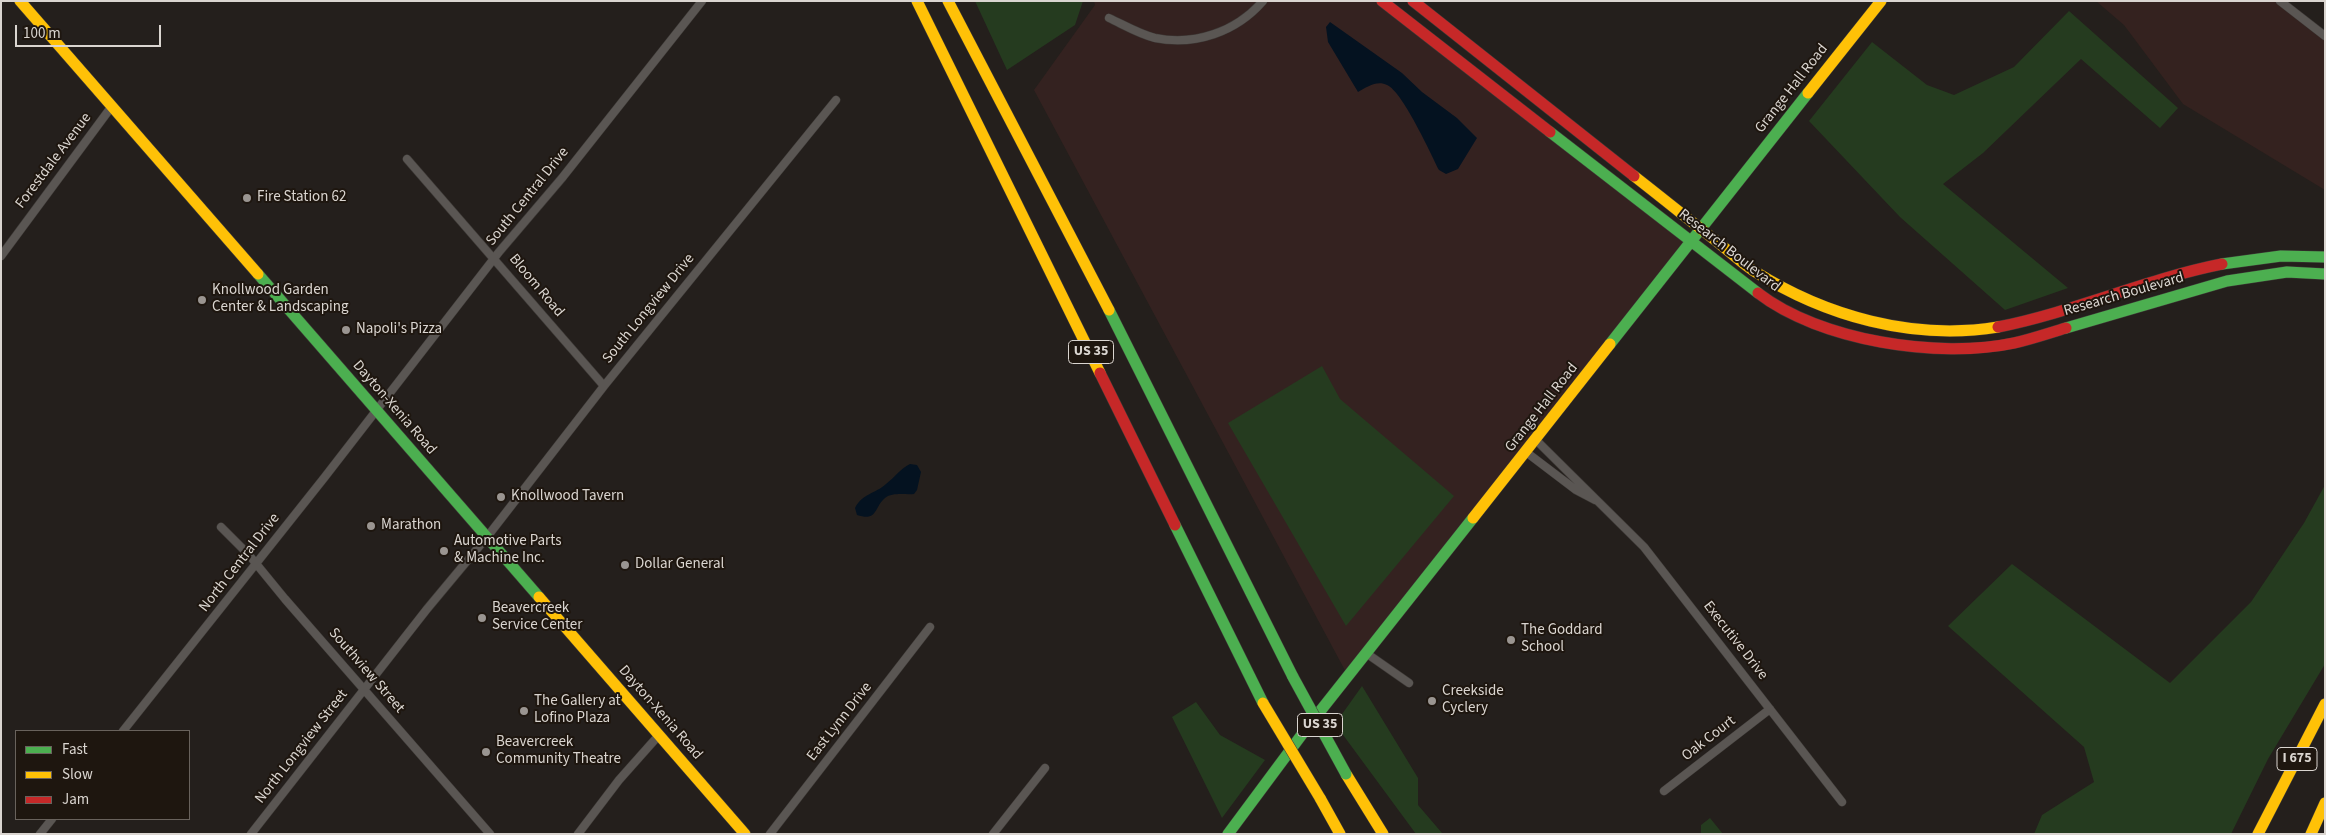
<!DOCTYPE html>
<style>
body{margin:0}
#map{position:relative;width:2326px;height:835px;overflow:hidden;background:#241f1c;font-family:"Source Sans 3",sans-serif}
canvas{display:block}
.frame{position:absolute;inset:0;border:2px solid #dad5d0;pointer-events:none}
.legend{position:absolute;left:15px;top:730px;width:175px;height:90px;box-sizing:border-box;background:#1e160f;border:1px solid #69625c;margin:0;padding:6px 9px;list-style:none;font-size:15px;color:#dad5d0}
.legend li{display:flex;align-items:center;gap:10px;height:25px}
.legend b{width:25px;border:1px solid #69625c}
.scale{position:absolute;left:15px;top:25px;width:146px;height:22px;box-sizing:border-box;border:2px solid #dad5d0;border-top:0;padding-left:6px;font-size:15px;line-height:18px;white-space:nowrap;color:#dad5d0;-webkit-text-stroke:4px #1e160f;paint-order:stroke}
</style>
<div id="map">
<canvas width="2326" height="835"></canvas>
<div class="frame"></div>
<ul class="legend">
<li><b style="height:6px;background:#4caf50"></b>Fast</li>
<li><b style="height:6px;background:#ffc107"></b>Slow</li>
<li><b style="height:6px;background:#c62828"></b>Jam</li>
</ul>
<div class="scale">100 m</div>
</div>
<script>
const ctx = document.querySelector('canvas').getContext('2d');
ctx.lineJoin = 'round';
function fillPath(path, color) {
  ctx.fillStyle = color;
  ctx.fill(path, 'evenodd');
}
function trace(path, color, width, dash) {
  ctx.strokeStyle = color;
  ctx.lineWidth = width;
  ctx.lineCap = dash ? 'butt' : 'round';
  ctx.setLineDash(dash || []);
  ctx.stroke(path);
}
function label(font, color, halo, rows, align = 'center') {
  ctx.font = font + ' "Source Sans 3",sans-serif';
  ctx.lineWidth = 4;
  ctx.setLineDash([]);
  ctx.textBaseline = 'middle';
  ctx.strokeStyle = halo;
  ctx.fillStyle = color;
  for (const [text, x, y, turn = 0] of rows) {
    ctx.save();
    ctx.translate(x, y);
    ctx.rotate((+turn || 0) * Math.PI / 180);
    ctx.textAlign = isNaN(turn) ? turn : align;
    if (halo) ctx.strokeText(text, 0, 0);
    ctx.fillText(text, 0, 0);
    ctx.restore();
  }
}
fillPath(new Path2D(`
 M1094 1H1382L1691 241 1348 676 1034 90 1095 5Z`), '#342220');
fillPath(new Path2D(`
 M2096 1H2287L2325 31V190L2183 104 2124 25Z`), '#34221f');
fillPath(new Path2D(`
 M975 1H1083L1075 25 1007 70Z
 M2069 11 2178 108 2160 128 2081 59 1983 153 1943 184 2068 288 2005 310 1900 217 1809 121 1872 42 1927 85 1954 95 2014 67Z
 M1322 366 1340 399 1454 496 1346 626 1228 423Z
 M2325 485V664L2268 759 2231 834H2034L2042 815 2094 782 2084 747 1948 626 2012 564 2170 683 2251 602 2304 523Z
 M1362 686 1418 778V805L1442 833 1446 834H1416L1335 724Z
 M1196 702 1220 735 1265 760 1222 818 1172 717Z
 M1710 818 1723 834H1701V825Z`), '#253b1f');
fillPath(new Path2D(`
 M1330 22 1402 73 1422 92 1457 118 1477 138 1458 169 1446 174 1439 170C1430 152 1402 91 1387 85 1377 80 1367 87 1358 92L1328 42 1326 27Z
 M910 464 917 465 921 472 917 490 914 494C905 495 893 492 885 498 874 507 878 522 857 515L855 508C863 493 875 494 886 484 895 477 900 469 910 464Z`), '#041220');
const street = new Path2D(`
 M2280 1 2325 36
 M1109 18C1124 25 1139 34 1155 38 1195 46 1236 32 1263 1
 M407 159 604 386
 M1 256 112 106
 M1536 440 1644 547 1842 802
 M1526 452 1576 490 1595 500
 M221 527 249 555 285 599 490 834
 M1366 653 1409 683
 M123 731 324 478 499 252 562 178 702 1
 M1664 791 1770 709
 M40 834 52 819
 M251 834 427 609 487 537 604 386 836 100
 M578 834 619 780 659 735
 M770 834 930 627
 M993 834 1045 768`);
const fast = new Path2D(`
 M1550 132 1758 293
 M2222 264 2281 256 2325 257
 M258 274 539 597
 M1109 310 1293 677
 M2066 328 2227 281 2287 272 2325 274
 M1610 344 1808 93
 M1175 525 1263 703
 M1228 834 1306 729 1473 518`);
const slow = new Path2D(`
 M20 1 258 274
 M917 1 1100 373
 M948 1 1109 310
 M1808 93 1881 1
 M1634 176C1661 197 1688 219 1715 240 1728 250 1740 262 1754 271 1825 316 1913 341 1998 327
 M1473 518 1610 344
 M539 597 745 834
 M1346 774 1383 834
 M1320 798 1340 834
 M2258 834 2325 704
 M2311 834 2325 803`);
const jam = new Path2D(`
 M1382 1 1550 132
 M1413 1 1634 176
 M1758 293C1820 341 1939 359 2014 343 2032 339 2049 333 2066 328
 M1998 327C2074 312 2146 279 2222 264
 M1100 373 1175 525`);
trace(street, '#3e3a37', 9);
trace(fast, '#3e3a37', 12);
trace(slow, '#3e3a37', 12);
trace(jam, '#3e3a37', 12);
trace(street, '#5a5653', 8);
trace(fast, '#4caf50', 11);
trace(slow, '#ffc107', 11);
trace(jam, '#c62828', 11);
const fastBridge = new Path2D(`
 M1293 677 1346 774`);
const slowBridge = new Path2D(`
 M1263 703 1320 798`);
trace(fastBridge, '#3e3a37', 12, []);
trace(slowBridge, '#3e3a37', 12, []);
trace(fastBridge, '#4caf50', 11);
trace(slowBridge, '#ffc107', 11);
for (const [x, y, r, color] of [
 [247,198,5,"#9a9591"],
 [202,300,5,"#9a9591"],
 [346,330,5,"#9a9591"],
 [501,497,5,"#9a9591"],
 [371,526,5,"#9a9591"],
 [444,551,5,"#9a9591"],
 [625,565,5,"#9a9591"],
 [482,618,5,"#9a9591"],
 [1511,640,5,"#9a9591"],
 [1432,701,5,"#9a9591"],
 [524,711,5,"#9a9591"],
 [486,752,5,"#9a9591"]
]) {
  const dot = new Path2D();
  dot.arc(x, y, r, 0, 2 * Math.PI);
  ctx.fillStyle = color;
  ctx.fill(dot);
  trace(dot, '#1e160f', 2);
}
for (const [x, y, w] of [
 [1091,352,45],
 [1320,725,45],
 [2297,759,40]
]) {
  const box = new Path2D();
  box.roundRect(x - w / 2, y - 11.5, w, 23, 4);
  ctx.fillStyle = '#1e160f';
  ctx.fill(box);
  trace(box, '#dad5d0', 1);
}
label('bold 14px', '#dad5d0', null, [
 ["US 35",1091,352],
 ["US 35",1320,725],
 ["I 675",2297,759]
]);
label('15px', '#dad5d0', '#1e160f', [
 ["Grange Hall Road",1792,89,-52],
 ["Forestdale Avenue",54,161,-53],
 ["South Central Drive",528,197,-51],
 ["Research Boulevard",1729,251,38],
 ["Bloom Road",536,286,50],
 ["Research Boulevard",2124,295,-16],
 ["South Longview Drive",649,309,-51],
 ["Dayton-Xenia Road",394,408,49],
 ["Grange Hall Road",1542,408,-52],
 ["North Central Drive",240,563,-52],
 ["Executive Drive",1735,641,52],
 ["Southview Street",366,671,49],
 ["Dayton-Xenia Road",660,713,49],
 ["East Lynn Drive",840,722,-52],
 ["Oak Court",1709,739,-38],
 ["North Longview Street",302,747,-52]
]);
label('15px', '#dad5d0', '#1e160f', [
 ["Fire Station 62",257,198],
 ["Knollwood Garden",212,291],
 ["Center & Landscaping",212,308],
 ["Napoli's Pizza",356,330],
 ["Knollwood Tavern",511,497],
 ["Marathon",381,526],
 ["Automotive Parts",454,542],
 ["& Machine Inc.",454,559],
 ["Dollar General",635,565],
 ["Beavercreek",492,609],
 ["Service Center",492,626],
 ["The Goddard",1521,631],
 ["School",1521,648],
 ["Creekside",1442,692],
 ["Cyclery",1442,709],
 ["The Gallery at",534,702],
 ["Lofino Plaza",534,719],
 ["Beavercreek",496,743],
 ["Community Theatre",496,760]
], 'left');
</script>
